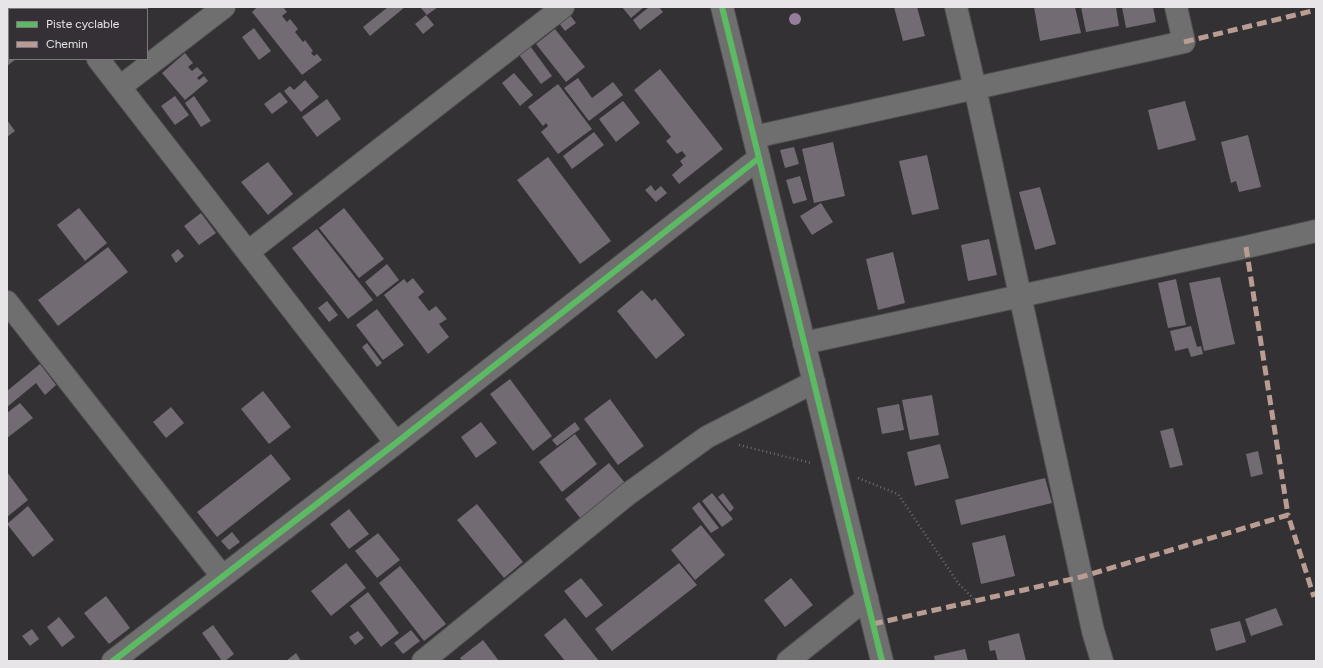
<!DOCTYPE html>
<style>
body{margin:0}
#map{position:relative;width:1323px;height:668px;overflow:hidden;background:#333134;font-family:Figtree,sans-serif}
canvas{display:block}
.frame{position:absolute;inset:0;border:8px solid #e8e5e9;pointer-events:none}
.legend{position:absolute;left:8px;top:8px;width:140px;height:52px;box-sizing:border-box;background:#343035;border:1px solid #7c787d;margin:0;padding:5px 7px;list-style:none;font-size:12px;color:#e8e5e9}
.legend li{display:flex;align-items:center;gap:8px;height:20px}
.legend b{width:20px;border:1px solid #7c787d}
</style>
<div id="map">
<canvas width="1323" height="668"></canvas>
<div class="frame"></div>
<ul class="legend">
<li><b style="height:5px;background:#5cba63"></b>Piste cyclable</li>
<li><b style="height:5px;background:#b99d93"></b>Chemin</li>
</ul>
</div>
<script>
const ctx = document.querySelector('canvas').getContext('2d');
ctx.lineJoin = 'round';
function fillPath(path, color) {
  ctx.fillStyle = color;
  ctx.fill(path, 'evenodd');
}
function trace(path, color, width, dash) {
  ctx.strokeStyle = color;
  ctx.lineWidth = width;
  ctx.lineCap = dash ? 'butt' : 'round';
  ctx.setLineDash(dash || []);
  ctx.stroke(path);
}
fillPath(new Path2D(`
 M7 7H37L39 9H9V59H16L7 66Z
 M257 7H283L287 12 282 16 287 22 290 19 298 29 295 32 303 42 305 40 313 51 311 53 314 56 317 54 322 60 302 75 252 12Z
 M388 7H405L370 36 363 27Z
 M420 7H438L427 15Z
 M622 7H644L631 18Z
 M649 7H659L663 12 640 30 633 20Z
 M894 7H917L925 36 903 41Z
 M1034 7H1075L1081 33 1040 41Z
 M1081 7H1116L1119 26 1086 32Z
 M1122 7H1153L1156 22 1126 28Z
 M567 11 576 23 565 31 556 19Z
 M426 15 434 25 423 34 415 24Z
 M254 28 271 51 259 60 242 37Z
 M555 29 585 67 566 82 536 44Z
 M528 43 552 76 541 84 517 52Z
 M185 53 193 63 188 67 192 71 197 67 203 73 197 78 199 80 204 76 208 81 185 100 162 73Z
 M660 69 723 149 679 184 672 175 683 165 680 161 686 156 682 151 677 154 666 141 671 137 634 90Z
 M514 73 533 95 520 106 502 83Z
 M578 78 592 98 613 82 623 95 589 121 564 88Z
 M305 80 319 97 301 112 284 91 290 86 294 90Z
 M558 84 592 129 558 154 541 132 548 126 546 123 543 126 528 107Z
 M280 92 288 102 272 114 264 104Z
 M175 96 189 115 175 125 161 106Z
 M194 96 211 121 201 127 185 103Z
 M327 99 341 119 317 137 302 117Z
 M623 101 640 123 616 142 599 119Z
 M1185 101 1196 140 1158 150 1148 110Z
 M7 120 15 131 7 137Z
 M594 132 604 145 572 169 563 156Z
 M1248 135 1261 187 1239 192 1236 181 1231 183 1221 142Z
 M833 142 845 196 814 203 802 149Z
 M794 147 799 164 785 168 780 150Z
 M927 155 939 209 912 215 899 161Z
 M548 157 611 241 580 264 517 180Z
 M268 162 293 194 268 215 241 182Z
 M800 176 807 200 793 204 786 180Z
 M651 185 655 191 661 186 667 193 656 202 645 190Z
 M1040 187 1056 244 1035 250 1019 192Z
 M821 203 833 222 812 235 800 216Z
 M79 208 107 243 85 261 57 225Z
 M344 208 384 259 359 278 319 228Z
 M201 213 216 233 199 245 184 226Z
 M317 229 373 300 348 319 292 248Z
 M989 239 997 275 968 281 961 245Z
 M108 247 128 272 58 326 38 300Z
 M178 249 184 256 176 263 171 255Z
 M893 252 905 303 878 310 866 259Z
 M387 264 399 280 377 297 365 282Z
 M1220 277 1235 344 1204 351 1189 283Z
 M413 278 424 292 418 297 429 311 436 306 447 319 439 324 449 337 428 354 384 295 404 279 407 283Z
 M1176 279 1186 325 1168 328 1158 283Z
 M642 290 652 301 655 298 685 335 656 359 617 311Z
 M327 301 338 315 329 322 318 308Z
 M377 309 404 345 383 360 356 325Z
 M1191 326 1197 347 1201 346 1203 354 1191 357 1188 348 1175 351 1170 331Z
 M367 343 382 363 377 367 362 347Z
 M40 364 56 385 45 395 36 383 7 407V391Z
 M510 379 552 436 533 451 490 394Z
 M263 391 291 427 269 444 241 409Z
 M932 395 939 435 910 440 902 400Z
 M610 399 644 446 618 465 584 419Z
 M20 403 33 418 7 438V413Z
 M899 404 904 430 882 434 877 408Z
 M171 407 184 423 166 438 153 422Z
 M481 422 497 443 476 458 461 437Z
 M575 422 580 429 557 446 552 440Z
 M1173 428 1183 465 1170 468 1160 431Z
 M575 434 597 464 562 492 539 462Z
 M940 444 949 478 915 486 907 452Z
 M1258 451 1263 474 1251 477 1246 454Z
 M271 454 291 479 217 537 197 512Z
 M609 463 625 483 581 519 565 499Z
 M7 472 28 500 7 517Z
 M1045 478 1052 503 961 525 955 500Z
 M712 493 733 519 722 527 702 501Z
 M723 493 734 508 730 512 718 497Z
 M699 502 719 528 711 533 692 508Z
 M477 504 523 562 504 578 457 520Z
 M28 506 54 540 33 557 7 524Z
 M349 509 369 534 349 549 330 524Z
 M701 525 725 555 695 580 671 550Z
 M232 532 240 542 229 550 221 541Z
 M378 533 400 560 377 578 355 551Z
 M1005 535 1015 576 981 584 972 543Z
 M346 563 366 588 331 616 311 591Z
 M679 563 697 585 612 651 595 629Z
 M400 566 446 624 424 641 379 583Z
 M581 578 603 605 586 618 564 591Z
 M791 578 813 605 785 627 764 600Z
 M368 592 399 633 381 647 350 606Z
 M106 596 130 628 109 644 84 613Z
 M1276 608 1283 625 1251 636 1245 619Z
 M59 617 75 637 62 647 47 627Z
 M565 618 599 661H565L544 635Z
 M1240 621 1246 642 1216 651 1210 629Z
 M213 625 234 654 225 661H222L202 633Z
 M32 629 39 639 30 646 22 636Z
 M411 630 420 641 403 654 394 643Z
 M358 631 364 638 355 645 349 637Z
 M1019 633 1026 661H998L995 650 990 651 988 641Z
 M483 640 499 661H462L460 658Z
 M965 649 968 661H935L934 656Z
 M296 653 301 661H286Z`), '#726b73');
const minor = new Path2D(`
 M58 7 60 9
 M956 7 975 88 1093 631 1102 661
 M98 59 396 443
 M120 87 224 7
 M754 137 1184 42 1176 7
 M248 252 563 7
 M7 302 222 576
 M804 343 1246 247 1316 231
 M113 661 396 443 759 158
 M423 661 628 494 707 437 814 382
 M788 661 867 598`);
const tertiary = new Path2D(`
 M722 7 882 661`);
trace(minor, '#504f50', 24);
trace(tertiary, '#504f50', 24);
trace(new Path2D(`
 M739 445 811 463
 M858 478 898 494 958 583 975 600`), '#6c6b6c', 2.5, [1, 3]);
trace(minor, '#6f6f70', 22);
trace(tertiary, '#6f6f70', 22);
trace(new Path2D(`
 M1184 42 1312 11
 M1246 247 1288 515
 M873 624 1081 577 1288 515 1314 597`), '#b99d93', 5, [10, 5]);
trace(new Path2D(`
 M722 7 882 661
 M113 661 396 443 759 158`), '#5cba63', 6);
ctx.fillStyle = '#977d9c';
for (const [x, y] of [
 [795,19]
]) {
  ctx.beginPath();
  ctx.arc(x, y, 6, 0, 2 * Math.PI);
  ctx.fill();
}
</script>
